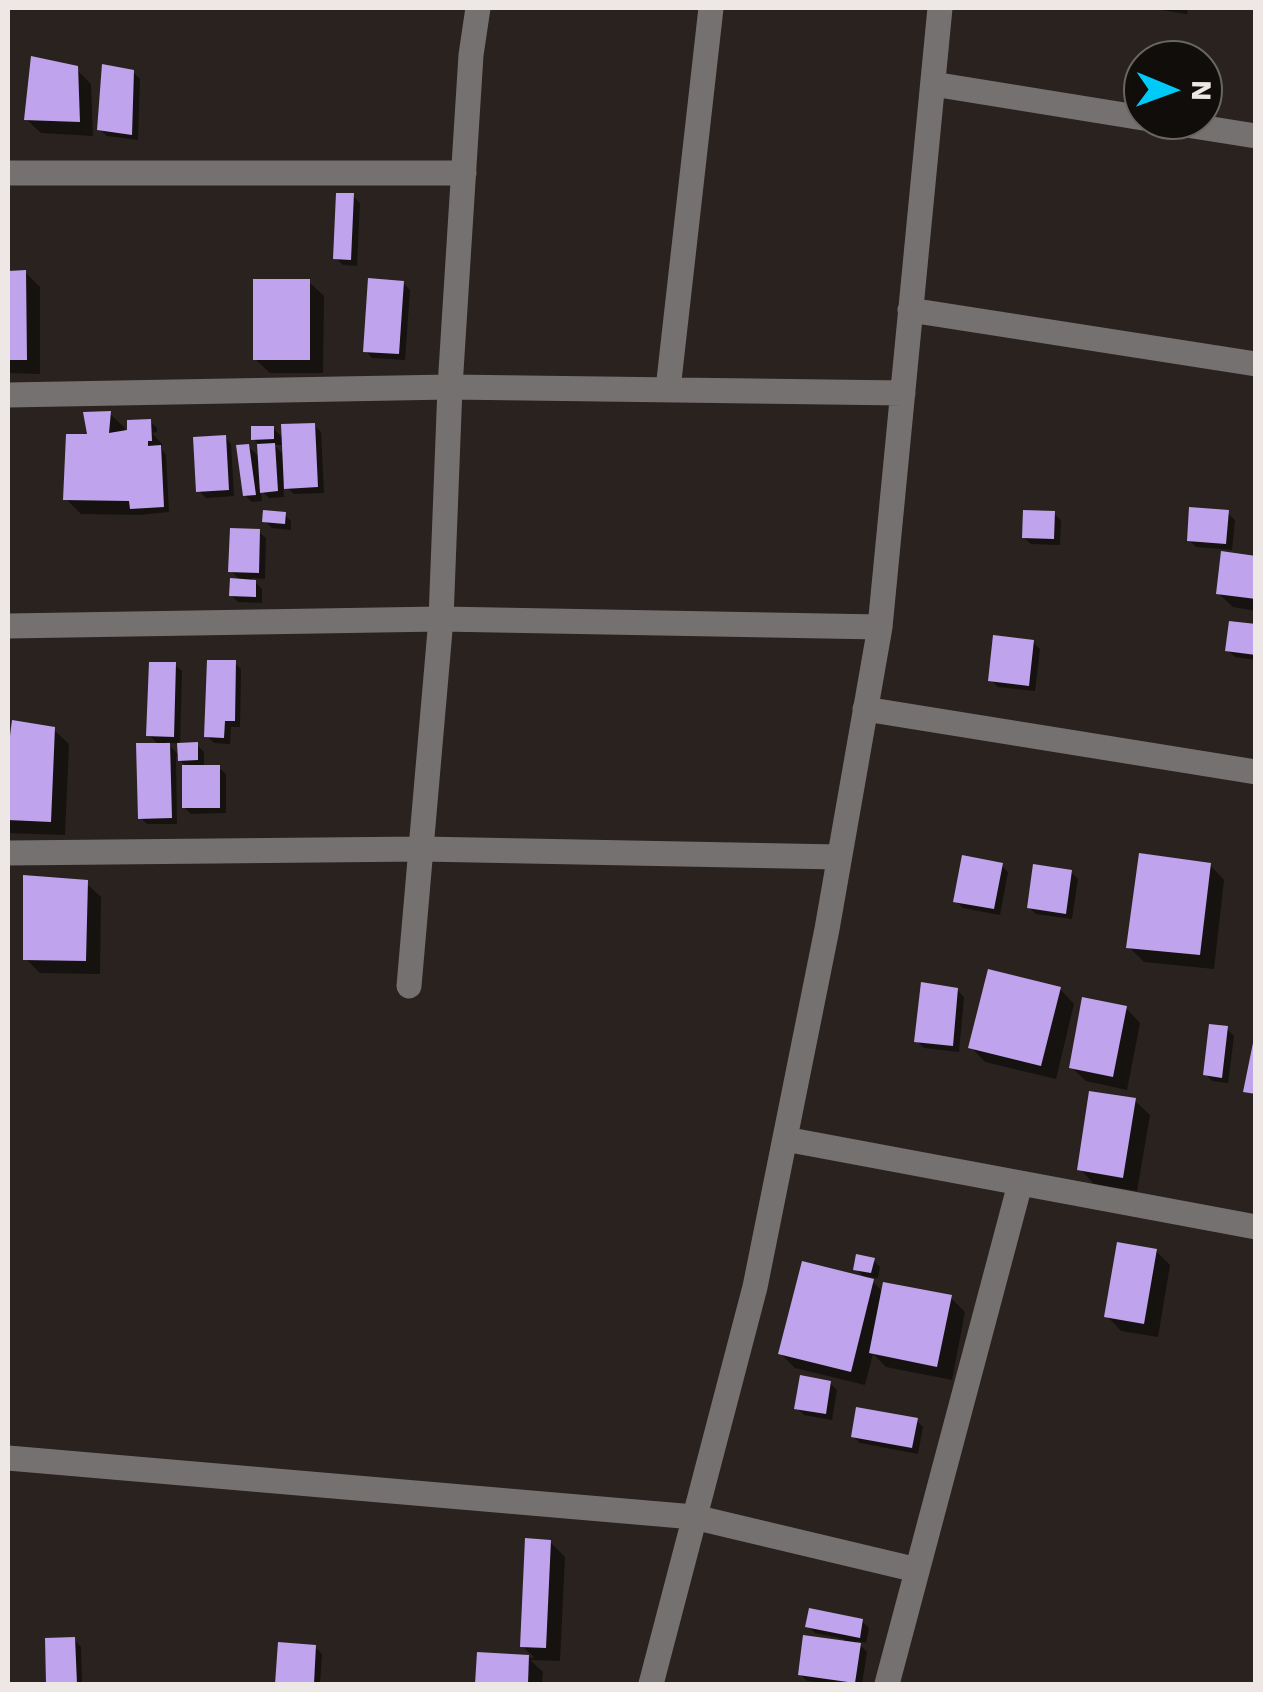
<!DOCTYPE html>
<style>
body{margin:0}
#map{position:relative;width:1263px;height:1692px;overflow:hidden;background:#2a221e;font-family:"Work Sans",sans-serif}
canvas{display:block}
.frame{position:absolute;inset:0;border:10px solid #ede8e5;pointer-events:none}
.north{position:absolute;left:1123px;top:40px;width:100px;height:100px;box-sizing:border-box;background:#100d0b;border:2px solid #686562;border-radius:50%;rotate:91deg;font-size:28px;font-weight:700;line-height:40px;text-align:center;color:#ede8e5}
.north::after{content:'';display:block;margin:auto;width:35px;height:45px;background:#00cbf8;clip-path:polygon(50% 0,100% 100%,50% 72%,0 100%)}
</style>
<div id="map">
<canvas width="1263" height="1692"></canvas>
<div class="frame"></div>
<div class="north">N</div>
</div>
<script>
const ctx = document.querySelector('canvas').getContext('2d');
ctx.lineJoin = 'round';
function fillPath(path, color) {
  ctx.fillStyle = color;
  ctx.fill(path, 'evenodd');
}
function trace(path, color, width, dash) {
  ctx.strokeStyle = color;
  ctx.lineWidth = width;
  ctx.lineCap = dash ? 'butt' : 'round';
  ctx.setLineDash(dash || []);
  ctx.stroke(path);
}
fillPath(new Path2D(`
 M1148 8H1188L1187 14Z
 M76 69 91 84 93 136 41 133 26 119Z
 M133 72 140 79 138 140 107 136 100 129Z
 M353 196 360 203 357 266 343 265 336 258Z
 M25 272 40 287V374L8 373V273Z
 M309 282 324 296 323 373H270L255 359Z
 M403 283 410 290 405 360 372 358 366 351Z
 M110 414 125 428 124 432 150 421 157 428V432L152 433 162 444V450L166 455 169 512 139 515 81 514 66 499 90 437Z
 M314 425 321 432 324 493 294 494 283 484 284 497 269 498 260 489 262 501 252 502 245 495 248 446 260 458 259 445 254 439 273 428 285 440ZM274 445H285V456Z
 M8 435 10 508 8 507Z
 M225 437 231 444 234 496 206 498 199 491Z
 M1228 513 1235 520 1232 550 1196 547 1189 540Z
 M284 514 291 521V530L272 528 265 521Z
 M1054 514 1061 520 1060 545 1031 544 1024 538Z
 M259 532 266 538 265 579 251 578 262 589V603L238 602 231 595 241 581 231 571Z
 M1256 559V611L1233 607 1218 593Z
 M1256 627V660L1235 657 1228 650Z
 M1033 642 1040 649 1035 691 998 687 991 680Z
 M235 663 241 669 240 727H231L230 744 214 743 207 736Z
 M175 665 182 671 180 744 166 742 181 757 197 745 204 752V768H219L226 774V813L191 814 184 807 188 768 176 756 177 824H147L140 817 160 746 149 735Z
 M54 730 69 744 65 835 8 833V760Z
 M1001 865 1008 872 1000 915 963 908 956 901Z
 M1210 865 1224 880 1214 969 1144 962 1129 947Z
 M1071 872 1078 879 1072 919 1036 914 1029 907Z
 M86 883 101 897 100 974 40 973 26 959Z
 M1060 989 1074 1004 1056 1079 985 1062 971 1047Z
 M957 990 964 997 959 1052 924 1048 917 1041Z
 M1126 1008 1140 1023 1127 1090 1086 1081 1071 1067Z
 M1227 1029 1234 1036 1228 1083 1212 1081 1206 1074Z
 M1135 1101 1150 1115 1137 1191 1094 1184 1080 1169Z
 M1156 1251 1170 1265 1158 1337 1121 1331 1107 1316Z
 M873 1260 880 1267 878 1278 868 1277 883 1292 951 1298 965 1312 952 1380 886 1367 873 1354 865 1385 795 1368 780 1353 867 1280 856 1269Z
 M830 1383 837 1390 832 1420 804 1415 797 1408Z
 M916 1420 923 1427 918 1454 860 1443 853 1436Z
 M550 1542 565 1557 560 1661 530 1660 543 1672 542 1684H477L479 1655 535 1658 522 1646Z
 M862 1621 869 1628 866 1643 856 1641 867 1652 862 1684H833L807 1681 800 1674 844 1643V1639L815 1633 808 1626Z
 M74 1640 81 1647 82 1684H49Z
 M281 1644 315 1647 322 1654 320 1684H277Z`), '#0007');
fillPath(new Path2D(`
 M31 56 78 66 80 122 24 120Z
 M102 64 134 70 132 135 97 130Z
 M336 193H354L351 260 333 259Z
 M26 270 27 360H8V271Z
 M368 278 404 281 399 354 363 352Z
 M253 279H310V360H253Z
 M111 411 109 433 127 430V420L151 419 152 441H148V446L161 445 164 507 130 509 129 501 63 500 66 434H87L83 412Z
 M315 423 318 487 284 489 281 424Z
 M251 426H274V439L251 440Z
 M226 435 229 490 196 492 193 437Z
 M275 443 278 491 260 493 257 444Z
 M249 444 256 495 243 496 236 445Z
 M1189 507 1229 510 1226 544 1187 541Z
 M263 510 286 512 285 524 262 522Z
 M1023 510 1055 511 1054 539 1022 538Z
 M230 528 260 529 259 573 228 572Z
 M1221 551 1256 556V599L1216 594Z
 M230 578 256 580V597L229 596Z
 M1229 621 1256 624V655L1225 651Z
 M993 635 1034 640 1029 686 988 681Z
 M207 660H236L235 721H225L224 738 204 737Z
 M149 662H176L174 737 146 736Z
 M12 720 55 727 51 822 8 820V752Z
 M198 742V760L178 761 177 743Z
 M136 743H170L172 818 138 819Z
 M182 765H220V808H182Z
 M1139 853 1211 863 1200 955 1126 948Z
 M962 855 1003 863 994 909 953 902Z
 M1033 864 1072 870 1066 914 1027 908Z
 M23 875 88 880 86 961 23 960Z
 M988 969 1061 987 1041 1066 968 1048Z
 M921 982 958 988 953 1046 914 1042Z
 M1082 997 1127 1006 1113 1077 1069 1068Z
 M1209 1024 1228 1026 1222 1078 1203 1075Z
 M1254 1038H1256V1094L1243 1092Z
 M1089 1091 1136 1098 1123 1178 1077 1170Z
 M1117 1242 1157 1249 1144 1324 1104 1317Z
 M856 1254 875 1258 871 1273 853 1270Z
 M802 1261 874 1279 851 1372 778 1354Z
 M883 1282 952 1295 937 1367 869 1353Z
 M800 1375 831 1381 826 1414 794 1409Z
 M856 1407 918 1418 912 1448 851 1437Z
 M525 1538 551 1540 546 1648 520 1647Z
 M809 1608 863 1619 860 1638 805 1627Z
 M803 1635 861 1643 855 1683 798 1675Z
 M75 1637 77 1684H46L45 1638Z
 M278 1642 316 1645 314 1684H275Z
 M477 1652 529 1655 528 1684H475Z`), '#bfa3ec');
trace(new Path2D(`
 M933 84 1143 118
 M1155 120 1256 136
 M8 173H464
 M910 310 1256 364
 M668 389 711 8
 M8 395 450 387 903 393
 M8 626 441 619 880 627
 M865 709 1256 772
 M8 853 422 849 839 857
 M409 986 441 619 450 387 471 55 478 8
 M785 1139 1256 1227
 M8 1458 694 1517 917 1570
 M651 1684 755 1287 827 929 880 627 940 8
 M887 1684 1020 1184`), '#767171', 25);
</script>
